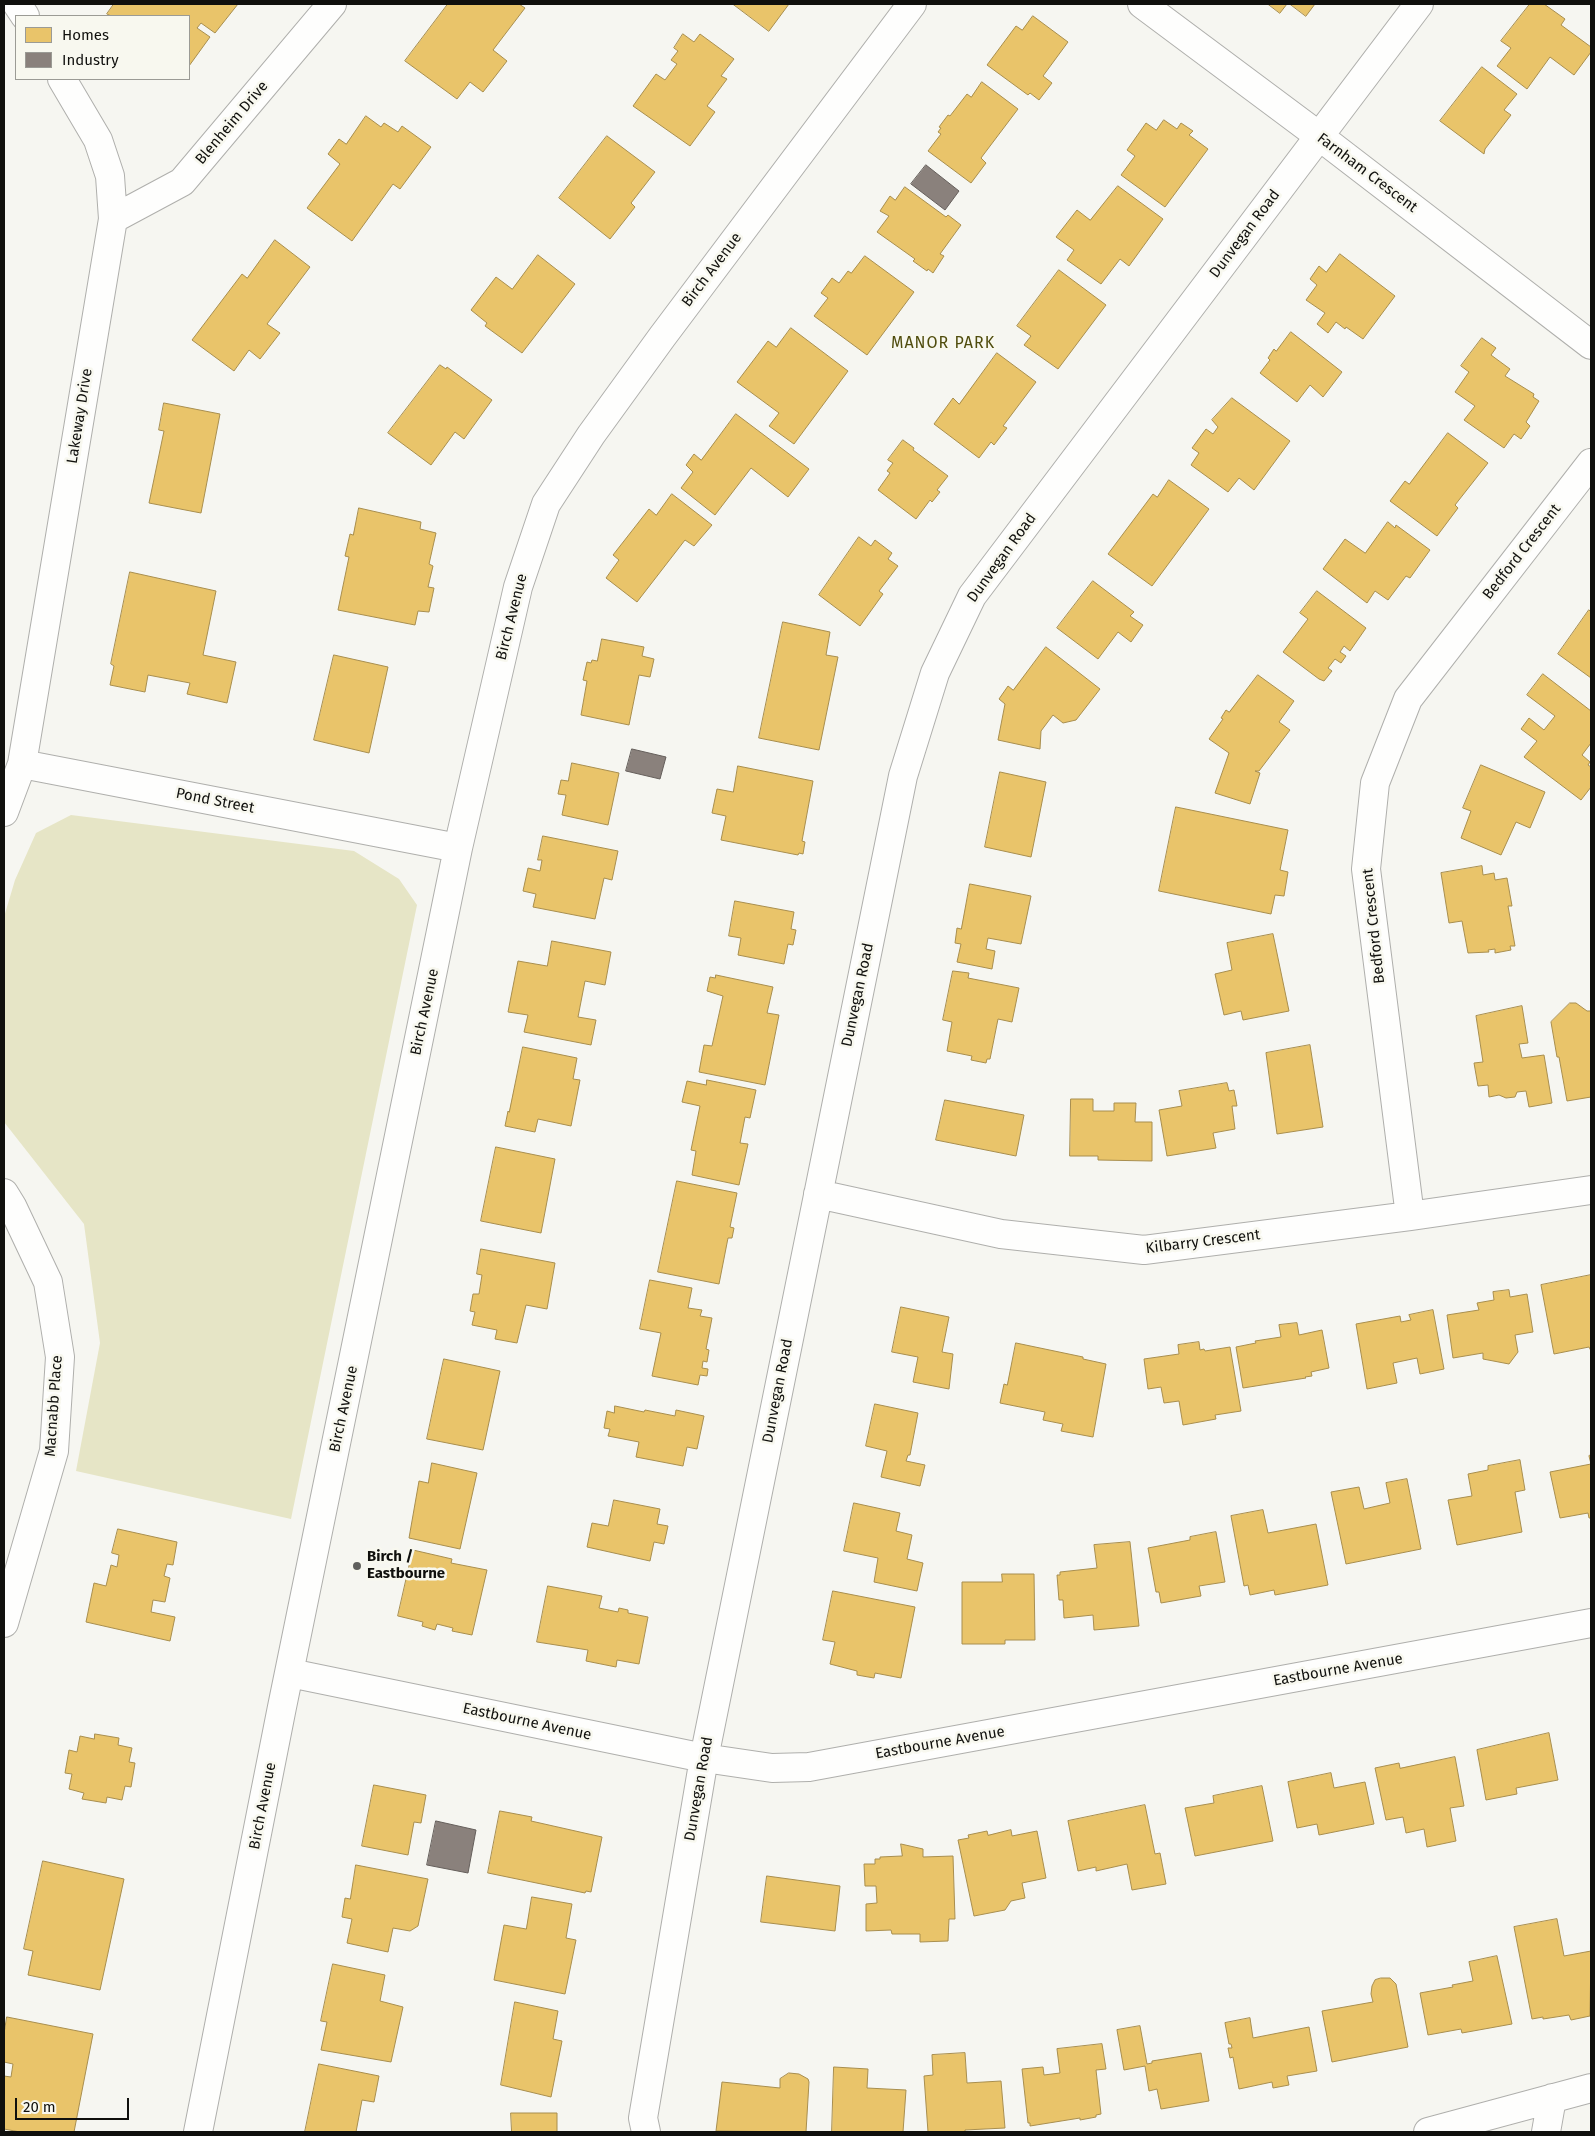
<!DOCTYPE html>
<style>
body{margin:0}
#map{position:relative;width:1595px;height:2136px;overflow:hidden;background:#f6f6f1;font-family:"Fira Sans",sans-serif}
canvas{display:block}
.frame{position:absolute;inset:0;border:5px solid #10100d;pointer-events:none}
.legend{position:absolute;left:15px;top:15px;width:175px;height:65px;box-sizing:border-box;background:#f8f8ef;border:1px solid #9b9b95;margin:0;padding:6px 9px;list-style:none;font-size:15px;color:#10100d}
.legend li{display:flex;align-items:center;gap:10px;height:25px}
.legend b{width:25px;border:1px solid #9b9b95}
.scale{position:absolute;left:15px;top:2098px;width:114px;height:22px;box-sizing:border-box;border:2px solid #10100d;border-top:0;padding-left:6px;font-size:15px;line-height:18px;white-space:nowrap;color:#10100d;-webkit-text-stroke:4px #f8f8ef;paint-order:stroke}
</style>
<div id="map">
<canvas width="1595" height="2136"></canvas>
<div class="frame"></div>
<ul class="legend">
<li><b style="height:14px;background:#e9c46a"></b>Homes</li>
<li><b style="height:14px;background:#8a817c"></b>Industry</li>
</ul>
<div class="scale">20 m</div>
</div>
<script>
const ctx = document.querySelector('canvas').getContext('2d');
ctx.lineJoin = 'round';
function fillPath(path, color) {
  ctx.fillStyle = color;
  ctx.fill(path, 'evenodd');
}
function trace(path, color, width, dash) {
  ctx.strokeStyle = color;
  ctx.lineWidth = width;
  ctx.lineCap = dash ? 'butt' : 'round';
  ctx.setLineDash(dash || []);
  ctx.stroke(path);
}
function label(font, color, halo, rows, align = 'center') {
  ctx.font = font + ' "Fira Sans",sans-serif';
  ctx.lineWidth = 5;
  ctx.setLineDash([]);
  ctx.textBaseline = 'middle';
  ctx.strokeStyle = halo;
  ctx.fillStyle = color;
  for (const [text, x, y, turn = 0] of rows) {
    ctx.save();
    ctx.translate(x, y);
    ctx.rotate((+turn || 0) * Math.PI / 180);
    ctx.textAlign = isNaN(turn) ? turn : align;
    if (halo) ctx.strokeText(text, 0, 0);
    ctx.fillText(text, 0, 0);
    ctx.restore();
  }
}
fillPath(new Path2D(`
 M71 815 354 851 399 879 417 905 291 1519 76 1471 100 1343 84 1224 4 1122V917L15 880 36 833Z`), '#e6e5c6');
const homes = new Path2D(`
 M114 4H238L215 33 201 23 197 28 210 37 189 66V16H111L107 14Z
 M448 4H519L525 8 493 50 507 61 483 92 470 82 457 99 405 61Z
 M733 4H789L769 31Z
 M1268 4H1287L1280 13Z
 M1290 4H1315L1306 16Z
 M1530 4H1544L1565 19 1561 25 1591 47V52L1574 75 1550 57 1527 89 1497 66 1511 48 1501 41Z
 M1033 16 1068 42 1043 76 1052 83 1039 100 1030 93 1028 95 987 65 1016 26 1022 30Z
 M683 34 694 42 700 34 734 59 721 76 727 79 707 106 715 112 690 146 633 106 656 74 665 80 677 64 671 60 678 51 674 48Z
 M1482 67 1517 94 1504 110 1511 115 1485 149 1484 154 1440 121Z
 M982 82 1018 109 981 158 986 163 971 183 928 151 941 134 938 132 941 128 939 127 948 115 950 116 967 94 971 97Z
 M366 116 381 127 384 123 398 132 402 126 431 147 400 189 393 184 352 241 307 208 340 164 328 154 339 139 346 144Z
 M1164 120 1177 129 1181 123 1193 131 1189 135 1208 149 1165 207 1121 175 1135 156 1127 150 1146 123 1156 130Z
 M607 136 655 172 631 203 635 207 610 239 559 198Z
 M1118 186 1163 219 1129 266 1120 259 1101 284 1067 260 1074 250 1056 237 1077 210 1090 220Z
 M905 187 946 217 948 215 961 225 940 254 944 256 933 273 928 269 927 271 913 261 915 259 877 232 889 216 880 211 890 196 895 200Z
 M275 240 310 267 267 324 280 333 260 359 249 350 234 371 192 340 242 274 247 278Z
 M1340 254 1395 296 1363 339 1346 327 1345 329 1336 322 1328 333 1317 324 1325 313 1306 300 1317 285 1310 279 1319 266 1326 272Z
 M538 255 575 284 522 353 485 326 487 323 471 310 496 277 512 289Z
 M865 256 914 292 867 355 814 316 828 298 821 293 832 278 839 283 848 271 851 273Z
 M1059 270 1106 305 1058 369 1024 345 1031 336 1017 326Z
 M791 328 848 371 794 444 769 426 779 413 737 382 768 341 776 347Z
 M1291 332 1342 372 1323 397 1310 385 1297 402 1260 373 1270 360 1268 358 1274 349 1276 351Z
 M1482 338 1496 348 1491 355 1510 369 1505 376 1534 394 1533 397 1539 401 1526 422 1530 426 1521 439 1514 434 1504 448 1464 420 1475 406 1455 392 1469 372 1461 366Z
 M997 353 1036 382 1003 426 1007 428 994 445 991 442 979 458 934 424 953 398 959 404Z
 M440 365 446 369 447 367 492 400 464 439 455 432 431 465 388 433Z
 M1232 398 1290 441 1254 490 1239 478 1228 492 1191 465 1199 453 1192 448 1206 429 1213 434 1218 427 1212 420Z
 M164 403 220 414 201 513 149 503 164 431 159 430Z
 M736 414 809 469 788 497 751 468 715 515 681 488 693 472 686 465 694 454 701 460Z
 M1448 433 1488 463 1455 505 1458 508 1437 536 1390 501 1405 481 1409 484Z
 M903 440 914 448 913 450 948 476 937 490 940 492 932 502 930 500 916 519 878 490 890 473 887 471 893 463 888 460Z
 M1169 480 1209 509 1152 586 1108 554 1153 494 1157 497Z
 M672 494 712 525 694 546 685 540 637 602 606 578 619 560 613 555 649 509 656 515Z
 M359 508 421 522 420 529 436 533 429 564 433 566 428 587 434 588 429 612 418 611 415 625 338 610 349 557 345 556 350 534 353 535Z
 M1388 522 1395 528 1396 525 1430 550 1410 578 1406 576 1388 600 1375 591 1367 603 1323 569 1345 539 1365 553Z
 M859 537 871 546 875 540 892 553 888 559 898 566 879 591 883 594 860 626 819 595Z
 M130 572 216 591 203 655 236 662 227 703 187 694 190 683 148 675 145 692 110 685 114 666 111 664Z
 M1093 581 1134 612 1130 616 1143 625 1131 642 1118 632 1098 659 1057 628Z
 M1317 591 1366 628 1350 651 1344 646 1340 652 1346 656 1341 663 1335 659 1328 668 1332 671 1324 681 1319 679 1283 652 1308 619 1300 613Z
 M1589 610 1591 612V678L1558 654Z
 M783 622 830 632 826 655 838 657 819 750 759 738Z
 M602 639 644 647 642 656 654 659 650 677 639 675 629 725 581 715 587 681 583 680 587 662 591 663 592 660 597 661Z
 M1046 647 1100 689 1076 720 1063 723 1053 715 1041 731 1040 749 998 740 1005 704 999 699 1008 686 1013 690Z
 M334 655 388 667 369 753 314 740Z
 M1543 674 1591 711V743L1582 755 1590 762 1588 765 1591 767V787L1581 800 1524 757 1537 741 1521 729 1529 718 1544 730 1555 716 1527 695Z
 M1258 675 1294 701 1279 722 1290 730 1259 771H1255L1260 773 1250 804 1215 793 1229 753 1209 739 1223 719 1221 718 1226 710 1229 712Z
 M572 763 619 773 608 825 562 815 566 795 558 794 561 780 568 781Z
 M1481 765 1545 792 1530 828 1516 822 1501 855 1461 838 1471 811 1463 808Z
 M738 766 813 781 802 841 805 842 803 854 799 853 798 855 721 840 726 816 712 813 717 789 733 792Z
 M1000 772 1046 782 1031 857 985 847Z
 M1176 807 1288 830 1280 870 1288 872 1284 896 1275 895 1271 914 1159 891Z
 M543 836 618 851 612 880 604 878 595 919 533 907 536 894 523 891 528 868 540 871 542 860H538Z
 M1482 866 1483 875 1494 873 1495 880 1507 878 1512 906H1508L1515 946H1510L1511 950 1495 953V949L1488 950 1489 952 1468 953 1462 921 1449 923 1441 873Z
 M970 884 1031 896 1021 944 988 938 986 949 995 951 992 969 957 962 961 944 955 943 957 928 961 929Z
 M735 901 794 912 791 929 796 930 793 945 788 944 784 964 738 955 741 938 729 936Z
 M1273 934 1289 1011 1243 1020 1241 1011 1224 1015 1215 974 1232 970 1227 943Z
 M552 941 611 952 605 985 585 981 578 1017 596 1020 591 1045 524 1032 528 1015 508 1012 518 961 547 966Z
 M953 971 969 973 968 978 1019 988 1012 1022 998 1019 990 1059H987L986 1063 971 1060 972 1056 947 1051 952 1022 943 1020Z
 M716 975 773 987 767 1013 779 1015 765 1085 699 1072 704 1045 712 1046 723 996 707 991 710 977 715 978Z
 M1570 1003H1576L1587 1011H1591V1097L1567 1101 1559 1057H1557L1551 1022Z
 M1522 1006 1528 1043 1519 1044 1522 1058 1544 1055 1552 1103 1529 1107 1526 1091 1517 1092 1515 1097 1506 1098 1499 1095 1489 1097 1488 1085 1478 1086 1474 1063 1483 1062 1476 1016Z
 M1310 1045 1323 1127 1277 1134 1266 1053Z
 M523 1047 577 1058 573 1079 580 1080 571 1126 538 1119 535 1132 505 1126 508 1111 509 1112Z
 M707 1080 756 1090 750 1118 745 1117 740 1143 748 1144 739 1185 692 1175 696 1151 691 1150 700 1106 682 1102 687 1081 706 1085Z
 M1227 1083 1229 1091 1234 1090 1237 1106H1232L1235 1129 1213 1133 1216 1148 1167 1156 1159 1110 1182 1106 1179 1091Z
 M1071 1099H1093V1111H1114V1103H1136L1135 1122H1152V1161L1098 1160V1156H1070Z
 M945 1100 1024 1115 1016 1156 936 1140Z
 M496 1147 555 1159 541 1233 481 1221Z
 M677 1181 737 1193 730 1227 734 1228 732 1238H728L719 1284 658 1272Z
 M481 1249 555 1263 547 1309 526 1305 517 1343 495 1339 497 1330 472 1325 475 1312 470 1311 473 1294H479L482 1275 477 1274Z
 M1591 1275V1351L1589 1347 1554 1354 1541 1285Z
 M650 1280 692 1288 688 1308 702 1310 700 1316 712 1318 706 1349 709 1350 707 1362 703 1361 702 1368 708 1369 707 1376 700 1375 698 1385 652 1376 661 1333 640 1329Z
 M1509 1290 1510 1297 1527 1294 1533 1332 1515 1335 1518 1352 1509 1364 1483 1359V1353L1453 1358 1447 1315 1479 1310 1477 1303 1494 1300 1493 1292Z
 M901 1307 949 1317 942 1352 953 1354 949 1389 913 1382 918 1357 892 1352Z
 M1433 1310 1444 1369 1420 1374 1417 1358 1393 1363 1397 1383 1367 1389 1356 1324 1400 1316 1401 1322 1411 1320 1409 1315Z
 M1297 1323 1299 1335 1322 1330 1329 1368 1311 1372 1312 1376 1305 1377 1306 1378 1243 1388 1236 1347 1256 1343 1255 1341 1281 1337 1279 1325Z
 M1199 1342 1200 1350 1204 1349 1205 1351 1230 1347 1241 1411 1215 1415 1216 1419 1183 1425 1179 1401 1164 1403 1161 1387 1148 1389 1144 1359 1179 1354 1178 1345Z
 M1016 1343 1083 1357V1359L1106 1364 1093 1437 1061 1431 1063 1424 1043 1420 1045 1412 1000 1403 1004 1384 1007 1385Z
 M444 1359 500 1371 483 1450 427 1439Z
 M875 1404 918 1413 910 1455H908L906 1461 925 1465 920 1486 881 1477 887 1451 866 1446Z
 M615 1406 644 1412 645 1410 675 1416 676 1410 704 1416 697 1449 687 1447 683 1466 636 1457 639 1442 608 1436 610 1429 604 1428 607 1411 614 1413Z
 M1591 1455V1518H1589L1588 1513 1560 1518 1550 1472 1591 1464 1589 1456Z
 M1520 1460 1525 1490 1515 1492 1522 1532 1457 1545 1448 1500 1472 1496 1468 1474 1488 1470V1466Z
 M432 1463 477 1473 460 1549 409 1538 419 1481 428 1483Z
 M1407 1479 1421 1549 1346 1564 1331 1492 1359 1487 1364 1509 1390 1503 1386 1483Z
 M614 1500 660 1509 657 1524 668 1526 664 1544 654 1542 650 1561 587 1547 592 1523 608 1526Z
 M854 1503 900 1513 896 1531 912 1535 907 1559 923 1563 917 1591 874 1582 878 1558 844 1551Z
 M1263 1510 1268 1533 1316 1524 1328 1585 1275 1595 1274 1590 1250 1595 1248 1585 1244 1586 1231 1516Z
 M118 1529 177 1542 173 1565 167 1564 164 1576 170 1578 165 1602 153 1600 151 1612 175 1617 170 1641 86 1622 94 1583 106 1586 111 1565 117 1567 119 1555 112 1553Z
 M1216 1532 1225 1582 1199 1586 1201 1596 1161 1603 1159 1592H1156L1148 1548 1190 1540V1537Z
 M1130 1542 1139 1626 1094 1630 1093 1615 1064 1618 1063 1600H1059L1057 1575H1060V1572L1097 1568 1094 1545Z
 M413 1550 452 1559 451 1563 487 1570 472 1635 452 1631 453 1628 437 1624 435 1630 422 1626 423 1622 398 1616Z
 M1002 1574H1034L1035 1640H1005V1644H962V1582H1002Z
 M548 1586 602 1596 599 1608 618 1612 619 1608 628 1610V1613L648 1617 639 1664 617 1660 616 1667 586 1661 588 1650 537 1642Z
 M833 1591 915 1607 901 1678 875 1673 874 1678 857 1675V1671L830 1664 835 1642 823 1640Z
 M1549 1733 1558 1780 1516 1788 1517 1794 1486 1800 1477 1750Z
 M95 1734 119 1738 118 1745 132 1748 129 1762 135 1763 131 1787 125 1786 122 1800 107 1797 106 1803 82 1799 84 1793 69 1789 72 1774 65 1773 69 1750 77 1752 80 1736 94 1739Z
 M1455 1757 1464 1806 1450 1808 1456 1841 1427 1847 1424 1829 1406 1833 1403 1817 1386 1820 1375 1768 1399 1763 1400 1768Z
 M1331 1773 1334 1788 1365 1782 1374 1824 1319 1835 1317 1824 1297 1828 1288 1782Z
 M374 1785 426 1795 421 1823 414 1822 408 1855 362 1846Z
 M1262 1786 1273 1841 1195 1856 1185 1808 1214 1803 1213 1796Z
 M1145 1805 1155 1854 1160 1853 1166 1884 1132 1890 1127 1864 1096 1871V1867L1078 1871 1068 1821Z
 M500 1811 532 1817 531 1821 602 1837 591 1892 586 1891 585 1893 488 1873Z
 M1011 1830 1012 1836 1037 1831 1046 1878 1022 1883 1025 1898 1011 1901 1005 1910 974 1916 958 1840 969 1838 968 1835 987 1831 988 1835Z
 M901 1844 923 1849V1857L953 1856 955 1919H949L948 1941 920 1942V1934H892L891 1930 866 1931V1904L877 1903 876 1886H865L864 1864H875V1859H880V1857L902 1856Z
 M43 1861 124 1879 100 1990 28 1975 33 1951 24 1949Z
 M356 1865 428 1879 418 1926 410 1931 393 1928 388 1952 347 1943 352 1919 342 1917 345 1898 350 1899Z
 M767 1876 840 1886 835 1931 761 1922Z
 M532 1897 572 1904 566 1938 576 1940 565 1994 494 1980 504 1925 526 1929Z
 M1557 1919 1564 1956 1591 1951 1590 2016 1571 2020 1569 2015 1543 2019V2017L1532 2019 1514 1927Z
 M1497 1956 1512 2024 1462 2033 1461 2029 1428 2035 1420 1993 1453 1987 1452 1985 1473 1981 1469 1962Z
 M333 1964 385 1975 380 2001 403 2007 391 2062 321 2050 327 2022 321 2021Z
 M1381 1978H1390L1396 1984 1408 2047 1332 2062 1322 2011 1373 2002 1371 1994 1372 1986 1375 1980Z
 M515 2002 558 2011 553 2039 562 2041 551 2097 501 2085Z
 M7 2017 93 2034 74 2132H20L4 2129V2076L11 2077 13 2064 4 2062V2034Z
 M1250 2018 1253 2038 1309 2027 1317 2071 1287 2076 1289 2085 1273 2088 1272 2082 1239 2089 1233 2057 1230 2058 1228 2048H1232L1231 2044H1229L1225 2023Z
 M1140 2026 1147 2064 1152 2063V2061L1201 2053 1209 2101 1161 2109 1157 2089 1149 2091 1145 2066 1124 2070 1117 2030Z
 M1102 2044 1106 2069 1096 2070 1101 2114 1096 2115V2117L1080 2120V2118L1030 2126V2123H1028L1022 2069 1043 2067 1044 2075 1060 2073 1057 2049Z
 M965 2053 967 2083 1001 2081 1005 2128 965 2130V2132H928L924 2076 933 2075 932 2055Z
 M319 2064 379 2076 374 2102 362 2100 356 2132H305Z
 M834 2067 868 2069 867 2088 906 2090 903 2132H832Z
 M789 2073 799 2074 808 2079 809 2082 806 2132 716 2131 722 2082 780 2088V2079Z
 M511 2113H557V2132H566H512Z`);
fillPath(homes, '#e9c46a');
trace(homes, '#a88e4e', 1);
const industry = new Path2D(`
 M926 165 959 191 945 210 911 184Z
 M632 749 666 757 660 779 626 771Z
 M436 1821 476 1830 468 1873 427 1865Z`);
fillPath(industry, '#8a817c');
trace(industry, '#655f5b', 1);
const minor = new Path2D(`
 M17 4 25 16
 M1142 4 1319 136 1591 345
 M113 219 182 182 332 4
 M22 764 458 848
 M4 812 22 764 113 219 110 176 98 140 62 79
 M4 1193 12 1206 48 1282 60 1357 54 1451 4 1623
 M818 1194 1001 1234 1144 1250 1410 1216 1591 1190
 M1410 1216 1366 869 1375 783 1408 699 1591 463
 M290 1673 704 1758 772 1768 809 1767 1591 1623
 M198 2132 282 1707 458 848 518 587 546 504 591 435 662 337 912 4
 M646 2132 643 2118 704 1758 903 776 935 673 972 596 1419 4
 M1428 2132 1591 2088
 M1546 2132 1552 2098`);
trace(minor, '#afafac', 30);
trace(minor, '#fefefd', 28);
for (const [x, y, r, color] of [
 [357,1566,5,"#60605d"]
]) {
  const dot = new Path2D();
  dot.arc(x, y, r, 0, 2 * Math.PI);
  ctx.fillStyle = color;
  ctx.fill(dot);
  trace(dot, '#f8f8ef', 2);
}
label('15px', '#10100d', '#f8f8ef', [
 ["Blenheim Drive",232,123,-50],
 ["Farnham Crescent",1367,173,37],
 ["Dunvegan Road",1245,234,-53],
 ["Birch Avenue",712,270,-53],
 ["Lakeway Drive",80,416,-81],
 ["Bedford Crescent",1522,552,-52],
 ["Dunvegan Road",1002,558,-54],
 ["Birch Avenue",512,617,-76],
 ["Pond Street",215,801,11],
 ["Bedford Crescent",1374,926,-96],
 ["Dunvegan Road",858,995,-78],
 ["Birch Avenue",425,1012,-78],
 ["Kilbarry Crescent",1203,1242,-7],
 ["Dunvegan Road",778,1391,-79],
 ["Macnabb Place",54,1406,-86],
 ["Birch Avenue",344,1409,-78],
 ["Eastbourne Avenue",1338,1670,-10],
 ["Eastbourne Avenue",527,1722,12],
 ["Eastbourne Avenue",940,1743,-10],
 ["Dunvegan Road",699,1789,-80],
 ["Birch Avenue",263,1806,-79]
]);
label('bold 15px', '#10100d', '#f8f8ef', [
 ["Birch /",367,1557],
 ["Eastbourne",367,1574]
], 'left');
ctx.letterSpacing = '1px';
label('16px', '#504d0e', '#f8f8ef', [
 ["MANOR PARK",943,344]
]);
ctx.letterSpacing = '0px';
</script>
